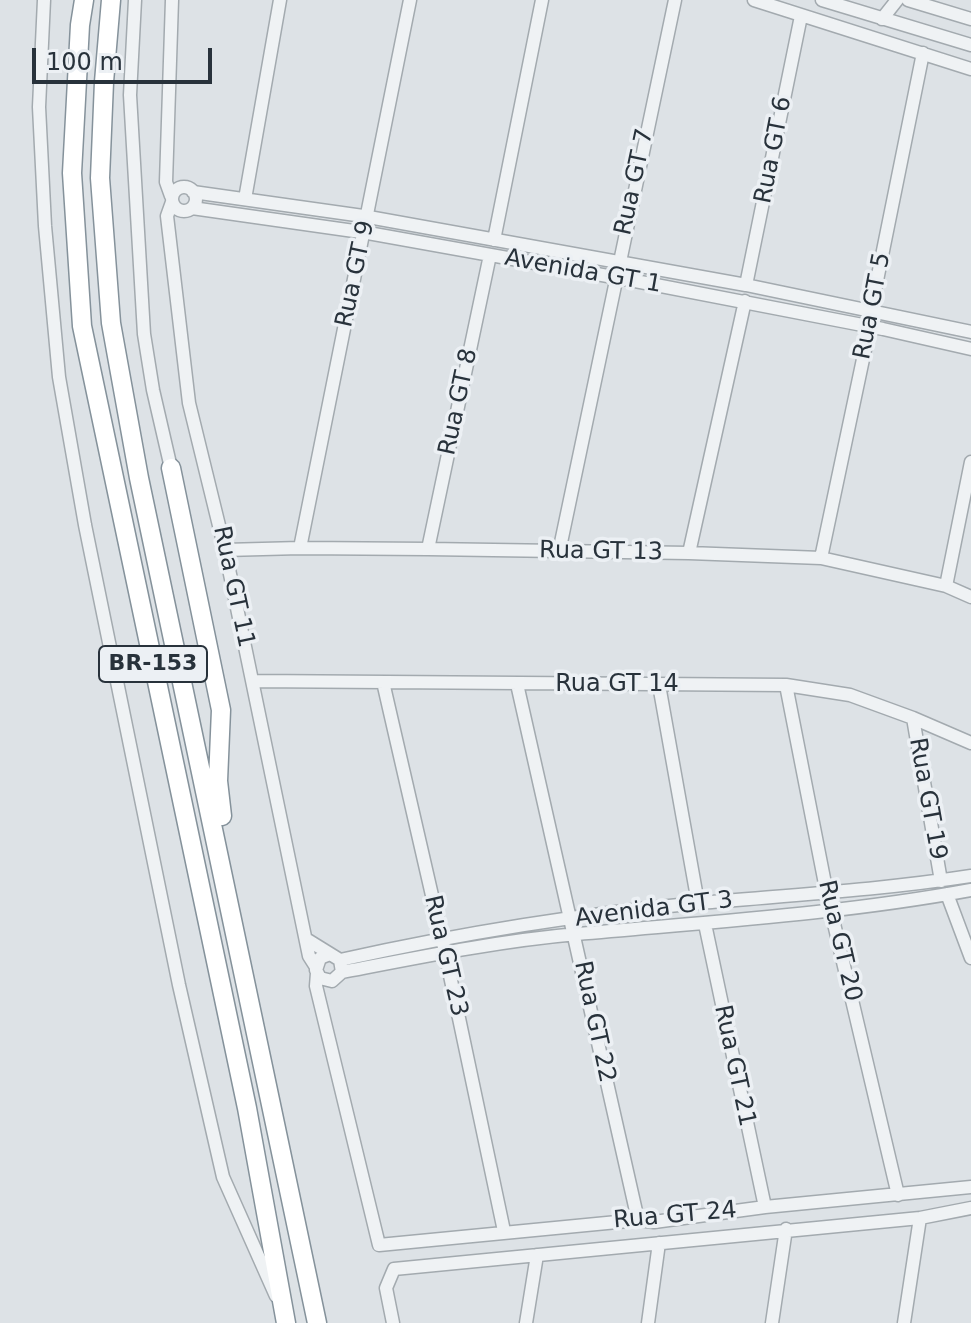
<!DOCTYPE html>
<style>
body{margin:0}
#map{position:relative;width:971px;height:1323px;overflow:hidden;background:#dde2e6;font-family:"DejaVu Sans",sans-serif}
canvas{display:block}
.scale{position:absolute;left:32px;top:48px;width:180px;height:36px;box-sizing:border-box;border:4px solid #28323b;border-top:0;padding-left:10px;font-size:24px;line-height:28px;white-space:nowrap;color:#28323b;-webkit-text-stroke:6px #ecf0f4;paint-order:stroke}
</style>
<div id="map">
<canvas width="971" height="1323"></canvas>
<div class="scale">100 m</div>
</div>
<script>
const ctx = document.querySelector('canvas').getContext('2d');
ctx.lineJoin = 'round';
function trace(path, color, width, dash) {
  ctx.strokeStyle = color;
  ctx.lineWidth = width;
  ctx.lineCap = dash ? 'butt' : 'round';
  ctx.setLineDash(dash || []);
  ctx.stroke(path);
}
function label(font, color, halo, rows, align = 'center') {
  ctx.font = font + ' "DejaVu Sans",sans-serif';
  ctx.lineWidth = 7;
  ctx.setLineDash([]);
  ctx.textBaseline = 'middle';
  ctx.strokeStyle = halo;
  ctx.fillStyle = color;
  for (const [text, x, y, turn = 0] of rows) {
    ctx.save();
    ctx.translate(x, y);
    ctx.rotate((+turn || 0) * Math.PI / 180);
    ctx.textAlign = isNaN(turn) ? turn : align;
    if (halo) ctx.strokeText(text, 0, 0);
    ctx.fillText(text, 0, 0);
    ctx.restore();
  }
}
const minor = new Path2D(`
 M44 0 39 107 45 226 59 377 85 525 179 985 223 1177 276 1296
 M135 0 130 95 144 334 153 390 171 468
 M754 0 971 69
 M822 0 971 45
 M908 0 971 19
 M882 19 897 0
 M172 199a12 12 0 1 1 24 0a12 12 0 1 1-24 0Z
 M193 192 363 216 746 285 971 332
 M171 196 166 182 172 0
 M245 199 280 0
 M172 202 167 216 189 403 225 550 309 956 316 967
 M192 208 368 233 630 280 883 329 971 349
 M494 240 542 0
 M746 285 801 16
 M300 548 410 0
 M428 549 490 255
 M225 550 300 548 428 549 689 553 821 558 946 586 971 597
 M559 552 675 0
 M689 553 745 301
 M821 558 870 326 871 310 923 53
 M946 586 971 462
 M253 681 786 685 850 695 913 718 971 743
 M383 682 445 952 504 1231
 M517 684 638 1220
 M659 685 698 903
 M786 685 827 894 898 1195
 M913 718 941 881
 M947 894 971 958
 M705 924 765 1207
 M306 939 340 960 342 972 332 981 320 978 316 970 320 958 330 954
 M340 960C458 934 579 914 699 903 790 895 881 890 971 876
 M342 972C420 957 498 941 577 934 708 922 841 914 971 890
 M317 973 316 986 379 1245 638 1220 654 1222 765 1207 971 1187
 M393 1323 386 1288 394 1269 920 1218 971 1208
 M526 1323 537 1255
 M648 1323 659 1243
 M772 1323 786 1229
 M904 1323 920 1218`);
const highway = new Path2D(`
 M84 0 80 25 72 173 82 326 247 1108 286 1323
 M111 0 104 82 100 178 111 323 139 478 317 1323
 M171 468 221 710 218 781 222 816`);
trace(minor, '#a3aaaf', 15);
trace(highway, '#85929b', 21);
trace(minor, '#eff2f4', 12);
trace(highway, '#fff', 18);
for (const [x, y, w] of [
 [153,664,108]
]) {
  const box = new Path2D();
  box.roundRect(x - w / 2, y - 18, w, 36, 6);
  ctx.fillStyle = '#ecf0f4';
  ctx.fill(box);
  trace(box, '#28323b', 2);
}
label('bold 22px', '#28323b', null, [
 ["BR-153",153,664]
]);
label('24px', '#28323b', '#ecf0f4', [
 ["Rua GT 6",774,150,-79],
 ["Rua GT 7",635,182,-78],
 ["Avenida GT 1",583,272,10],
 ["Rua GT 9",356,274,-78],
 ["Rua GT 5",873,306,-79],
 ["Rua GT 8",459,402,-78],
 ["Rua GT 13",601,552,1],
 ["Rua GT 11",233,587,78],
 ["Rua GT 14",617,685],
 ["Rua GT 19",927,799,80],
 ["Avenida GT 3",654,910,-7],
 ["Rua GT 20",839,941,77],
 ["Rua GT 23",445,956,77],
 ["Rua GT 22",594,1022,78],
 ["Rua GT 21",734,1066,78],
 ["Rua GT 24",675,1216,-5]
]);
</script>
